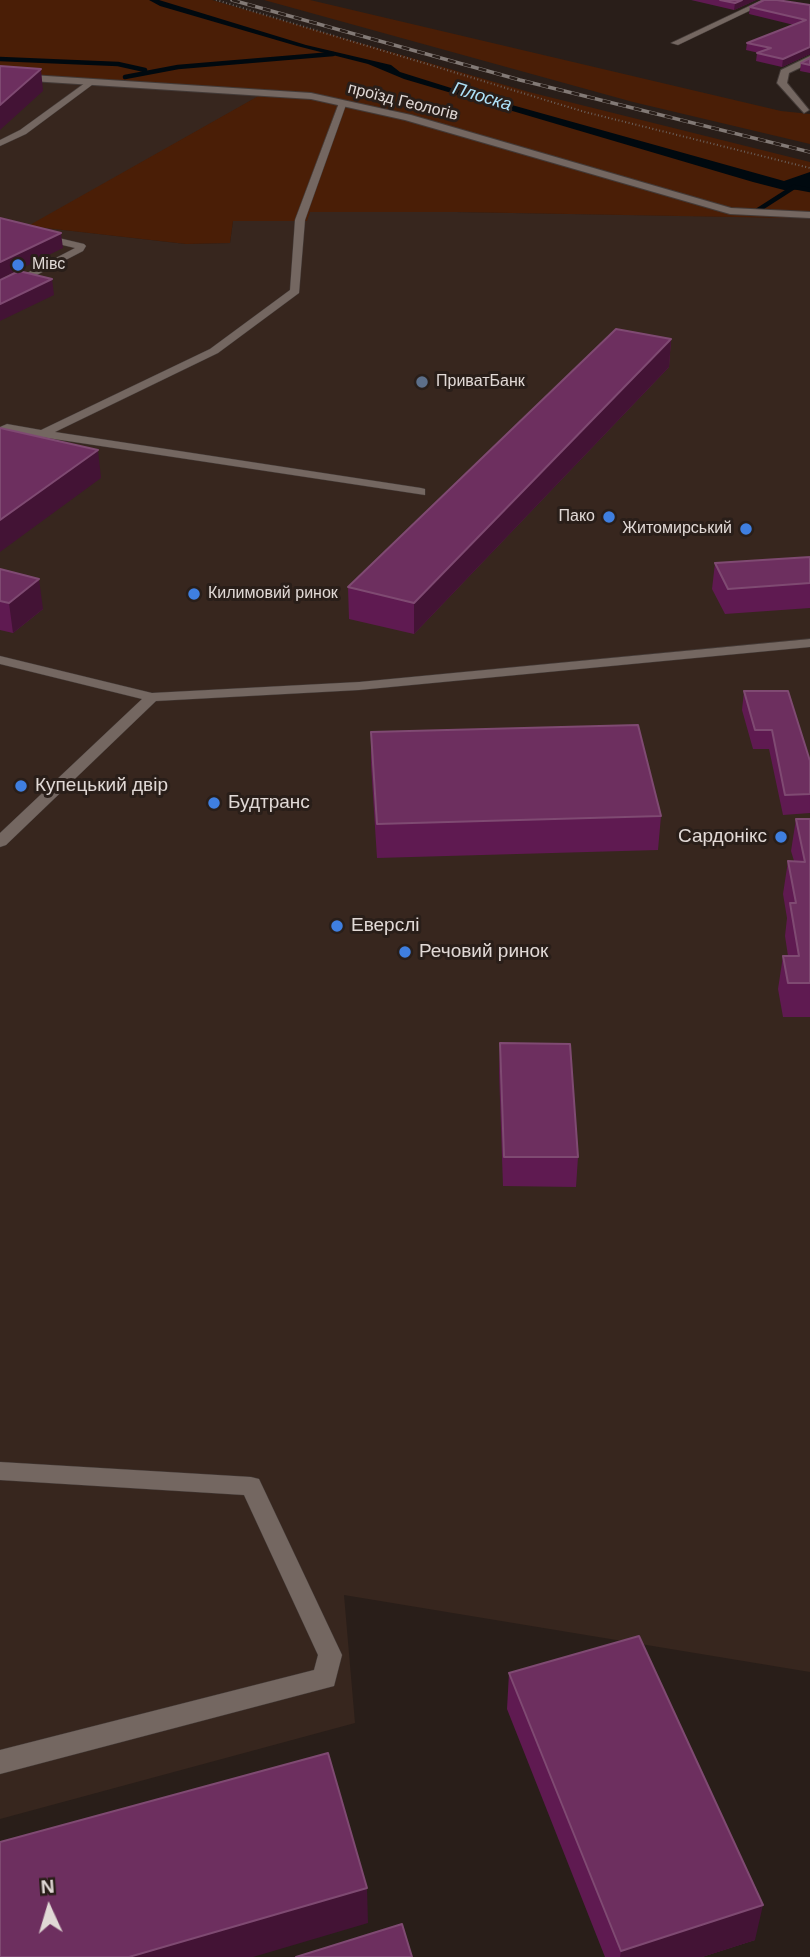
<!DOCTYPE html>
<meta charset="utf-8">
<style>
body{margin:0}
#map{position:relative;width:810px;height:1957px;overflow:hidden;background:#291e19;font-family:Arial,sans-serif}
canvas{display:block}
.north{position:absolute;left:14px;top:1873px;width:70px;height:70px;-webkit-text-stroke:5px #291e19;paint-order:stroke;rotate:356deg;font-size:19px;font-weight:700;line-height:28px;text-align:center;color:#e1d9d6}
.north::after{content:'';display:block;margin:auto;width:24px;height:32px;background:#e1d9d6;clip-path:polygon(50% 0,100% 100%,50% 72%,0 100%)}
</style>
<div id="map">
<canvas width="810" height="1957"></canvas>
<div class="north">N</div>
</div>
<script>
const ctx = document.querySelector('canvas').getContext('2d');
ctx.lineJoin = 'round';
function fillPath(path, color) {
  ctx.fillStyle = color;
  ctx.fill(path, 'evenodd');
}
function trace(path, color, width, dash) {
  ctx.strokeStyle = color;
  ctx.lineWidth = width;
  ctx.lineCap = dash ? 'butt' : 'round';
  ctx.setLineDash(dash || []);
  ctx.stroke(path);
}
function label(font, color, halo, rows, align = 'center') {
  ctx.font = font + ' Arial,sans-serif';
  ctx.lineWidth = 6;
  ctx.setLineDash([]);
  ctx.textBaseline = 'middle';
  ctx.strokeStyle = halo;
  ctx.fillStyle = color;
  for (const [text, x, y, turn = 0] of rows) {
    ctx.save();
    ctx.translate(x, y);
    ctx.rotate((+turn || 0) * Math.PI / 180);
    ctx.textAlign = isNaN(turn) ? turn : align;
    if (halo) ctx.strokeText(text, 0, 0);
    ctx.fillText(text, 0, 0);
    ctx.restore();
  }
}
fillPath(new Path2D(`
 M0 78 263 94 30 226 186 244 230 243 233 221H306L310 212H457L810 218V1672L344 1595 355 1723 0 1819Z`), '#37261e');
fillPath(new Path2D(`
 M0 0H212L529 92 810 162V215H788L789 218 457 212H310L307 221H233L230 243 186 244 28 226 269 90 0 75Z
 M264 0H310L781 111 810 114V144L633 102Z`), '#4a1e06');
fillPath(new Path2D(`
 M149 0H159L306 45 391 65 400 72 451 88 784 181 810 172V189L784 190 753 182 404 79 368 64 297 46 160 6Z`), '#00090f');
trace(new Path2D(`
 M0 59 118 64 145 70
 M125 77 178 67 333 54
 M755 212 794 187 810 190`), '#00090f', 4.5);
const lane = new Path2D(`
 M762 0H772L678 45 671 43Z
 M89 80 96 82 26 134 0 146V140L20 130Z
 M340 100 347 102 305 220 299 293 218 353 55 432 421 488 425 489V495L8 432 0 435V427L7 424 41 430 210 349 290 290 295 220Z
 M0 224 84 244 86 246 83 251 0 294V287L75 248 0 230Z
 M810 639V647L359 690 156 701 6 845 0 847V833L142 699 0 664V656L152 693 359 682Z
 M0 1462 251 1477 259 1479 342 1655 334 1686 0 1774V1750L314 1670 318 1655 244 1495 0 1480Z`);
const street = new Path2D(`
 M810 56V63L789 73 787 83 809 110 804 113 777 83 781 70Z
 M0 73 311 93 411 115 731 208 810 212V218L730 214 405 120 311 99 0 79Z`);
trace(lane, '#433a37', 1);
trace(street, '#433a37', 2);
trace(new Path2D(`
 M216 0 585 112 810 168`), '#6a605c', 2, [1, 2.5]);
fillPath(lane, '#746761');
fillPath(street, '#746761');
const rail = new Path2D(`
 M232 0 520 80 810 152`);
trace(rail, '#827975', 3.5);
trace(rail, '#291e19', 2.5, [8]);
fillPath(new Path2D(`
 M691 0H756L734 10Z
 M810 5V54L782 67 756 61 757 53H759L746 50 747 43 794 25 749 14 750 7Z
 M810 58V73L800 71 801 63Z
 M671 339 669 367 414 634 349 619 348 587Z
 M810 557V608L725 614 712 589 715 563Z
 M0 569 43 609 13 633 0 630Z
 M744 691 810 761V813L783 815 769 749H753L742 710Z
 M371 732 661 816 658 850 377 858 371 765Z
 M796 819H810V1017H783L778 989 783 956H788L785 936 787 918 783 894 788 861H794L791 851Z
 M500 1043 578 1157 576 1187 503 1186 499 1072Z
 M509 1673 755 1940 702 1957H605L507 1709Z`), '#5f1a51');
fillPath(new Path2D(`
 M742 0H756L734 10 735 3Z
 M810 47V54L782 67 783 59Z
 M41 69 43 91 0 130V105Z
 M61 233 63 248 4 277V282L0 285V262Z
 M52 279 54 295 0 321V304Z
 M671 339 669 367 414 634V603Z
 M98 450 101 478 0 552V520Z
 M39 579 43 609 13 633 9 603Z
 M367 1888 368 1923 253 1957H129Z
 M763 1905 755 1940 702 1957H620L621 1951Z`), '#431335');
const building = new Path2D(`
 M720 0H742L735 3Z
 M764 0H777L810 5V47L783 59 757 53 771 48 747 43 806 20 750 7Z
 M810 58V65L801 63Z
 M0 66 41 69 0 105Z
 M0 218 61 233 0 262Z
 M19 271 52 279 0 304V280Z
 M616 329 671 339 414 603 348 587Z
 M0 428 98 450 0 520Z
 M810 557V583L728 589 715 563Z
 M0 569 39 579 9 603 0 601Z
 M744 691H788L810 761V794L785 795 772 730H755Z
 M638 725 661 816 377 824 371 732Z
 M796 819H810V983H788L783 956H799L790 903H796L788 861 805 862Z
 M500 1043 570 1044 578 1157H504Z
 M639 1636 763 1905 621 1951 509 1673Z
 M328 1753 367 1888 129 1957H0V1842Z
 M402 1924 412 1957H296Z`);
fillPath(building, '#6d2f5f');
trace(building, '#7f4a72', 2);
for (const [x, y, r, color] of [
 [18,265,7,"#3f7fe0"],
 [422,382,7,"#5c6f8a"],
 [609,517,7,"#3f7fe0"],
 [746,529,7,"#3f7fe0"],
 [194,594,7,"#3f7fe0"],
 [21,786,7,"#3f7fe0"],
 [214,803,7,"#3f7fe0"],
 [781,837,7,"#3f7fe0"],
 [337,926,7,"#3f7fe0"],
 [405,952,7,"#3f7fe0"]
]) {
  const dot = new Path2D();
  dot.arc(x, y, r, 0, 2 * Math.PI);
  ctx.fillStyle = color;
  ctx.fill(dot);
  trace(dot, '#291e19', 2.5);
}
label('16px', '#e1d9d6', '#291e19', [
 ["проїзд Геологів",403,102,14]
]);
label('16px', '#e1d9d6', '#291e19', [
 ["Мівс",32,265],
 ["ПриватБанк",436,382],
 ["Пако",595,517,"right"],
 ["Житомирський",732,529,"right"],
 ["Килимовий ринок",208,594]
], 'left');
label('italic 18px', '#aee1f8', '#291e19', [
 ["Плоска",482,97,17]
]);
label('19px', '#e1d9d6', '#291e19', [
 ["Купецький двір",35,786],
 ["Будтранс",228,803],
 ["Сардонікс",767,837,"right"],
 ["Еверслі",351,926],
 ["Речовий ринок",419,952]
], 'left');
</script>
